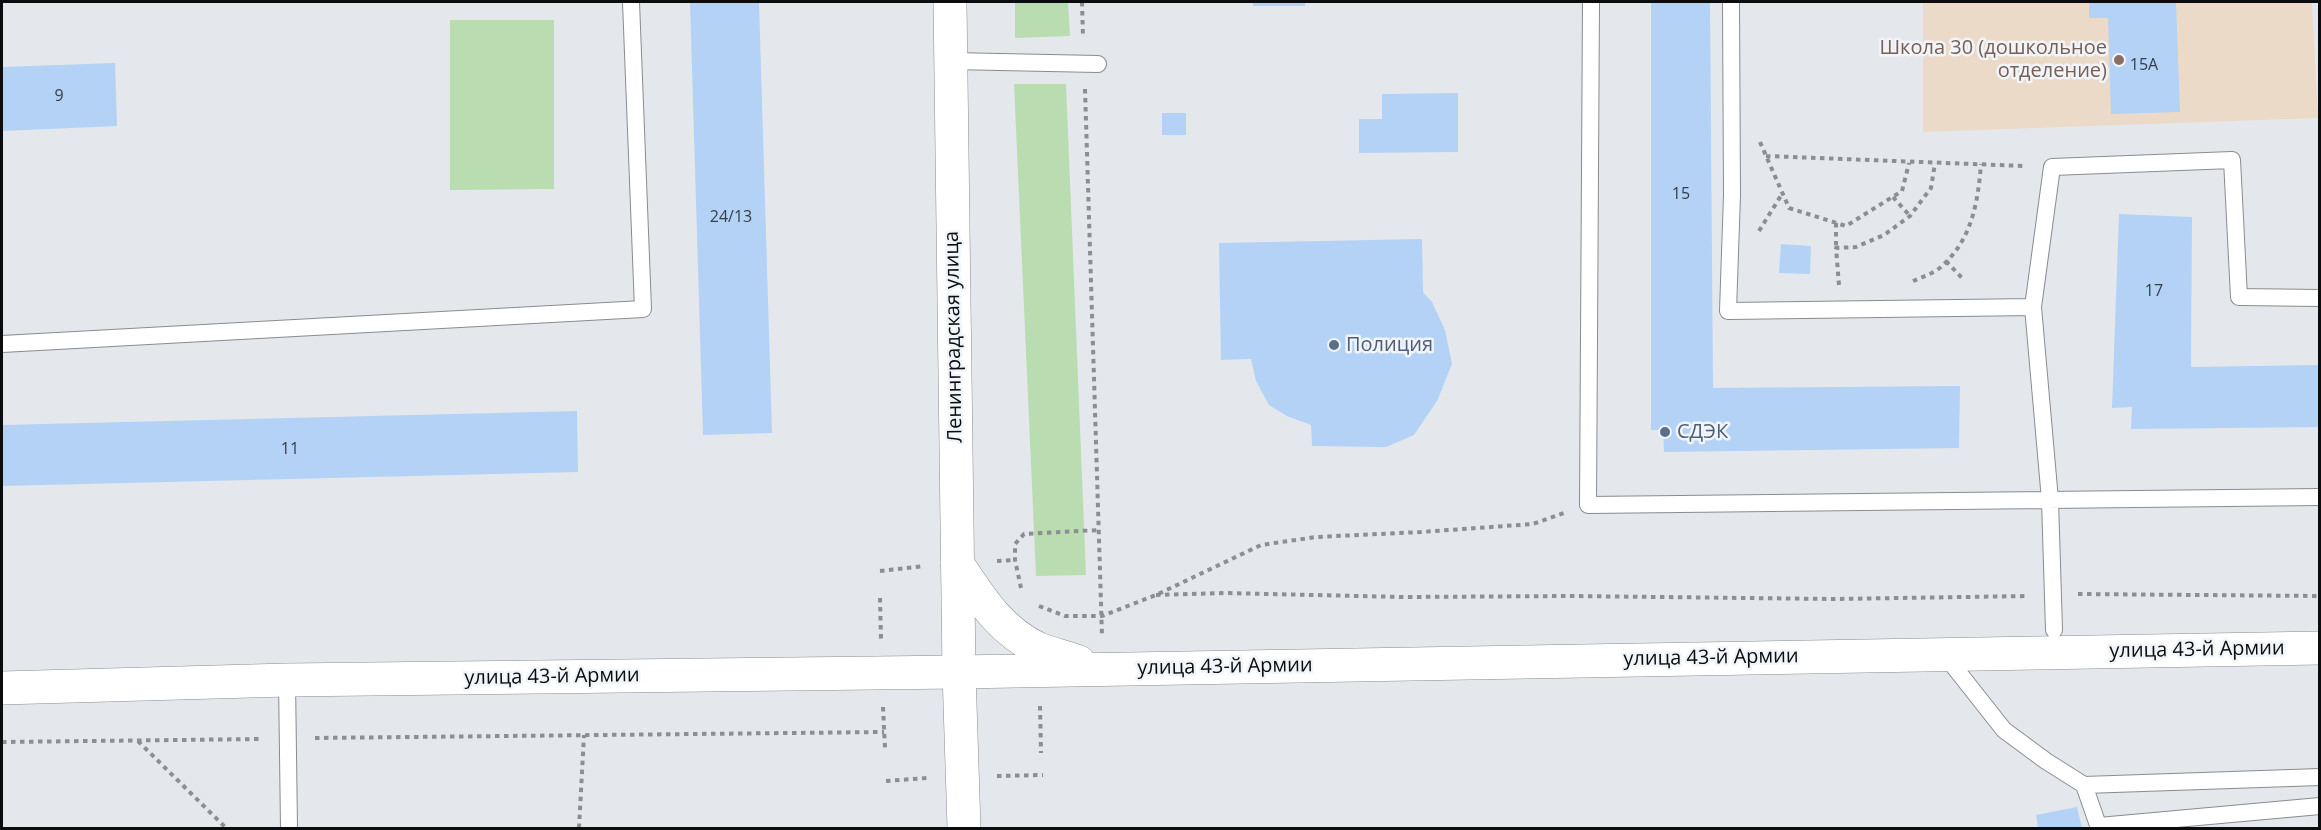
<!DOCTYPE html>
<meta charset="utf-8">
<style>
body{margin:0}
#map{position:relative;width:2321px;height:830px;overflow:hidden;background:#e4e8ed;font-family:"Open Sans",sans-serif}
canvas{display:block}
.frame{position:absolute;inset:0;border:3px solid #0a0c0d;pointer-events:none}
</style>
<div id="map">
<canvas width="2321" height="830"></canvas>
<div class="frame"></div>
</div>
<script>
const ctx = document.querySelector('canvas').getContext('2d');
ctx.lineJoin = 'round';
function fillPath(path, color) {
  ctx.fillStyle = color;
  ctx.fill(path, 'evenodd');
}
function trace(path, color, width, dash) {
  ctx.strokeStyle = color;
  ctx.lineWidth = width;
  ctx.lineCap = dash ? 'butt' : 'round';
  ctx.setLineDash(dash || []);
  ctx.stroke(path);
}
function label(font, color, halo, rows, align = 'center') {
  ctx.font = font + ' "Open Sans",sans-serif';
  ctx.lineWidth = 5;
  ctx.setLineDash([]);
  ctx.textBaseline = 'middle';
  ctx.strokeStyle = halo;
  ctx.fillStyle = color;
  for (const [text, x, y, turn = 0] of rows) {
    ctx.save();
    ctx.translate(x, y);
    ctx.rotate((+turn || 0) * Math.PI / 180);
    ctx.textAlign = isNaN(turn) ? turn : align;
    if (halo) ctx.strokeText(text, 0, 0);
    ctx.fillText(text, 0, 0);
    ctx.restore();
  }
}
fillPath(new Path2D(`
 M1923 2H2312L2318 118 1923 132Z`), '#ecdac9');
fillPath(new Path2D(`
 M1015 2H1068L1070 36 1015 38Z
 M450 20H554V189L450 190Z
 M1014 84H1066L1086 575 1036 576Z`), '#b9ddb1');
fillPath(new Path2D(`
 M690 2H759L772 433 703 435Z
 M1253 2H1305V6H1253Z
 M1651 2H1710L1713 388 1960 386 1959 448 1664 452 1663 430H1651Z
 M2089 2H2176L2180 112 2111 114 2108 18H2089Z
 M115 63 117 126 2 131V67Z
 M1458 93V152L1359 153V119H1382V94Z
 M1162 113H1186V135H1162Z
 M2119 214 2192 217 2191 367 2320 365V427L2131 429 2132 407 2112 408Z
 M1422 239 1423 292 1432 302 1445 330 1452 364 1437 401 1414 435 1386 447 1312 446 1311 425 1287 416 1269 405 1256 381 1251 359 1221 360 1219 243Z
 M1781 244 1811 246 1810 274 1779 273Z
 M577 411 578 472 2 486V425Z
 M2077 807 2082 828H2038L2036 815Z`), '#b3d2f6');
const service = new Path2D(`
 M1591 2 1588 505 2320 497
 M1731 2 1732 195 1728 311 2033 307 2050 500 2054 630
 M951 61 1098 64
 M2033 307 2052 167 2232 160 2239 297 2320 298
 M2 344 643 309 631 2
 M1944 654 2004 730 2046 761 2084 785 2320 777
 M287 680 289 828
 M2084 785 2099 828
 M2099 826 2320 806`);
const tertiary = new Path2D(`
 M2 688 287 680 959 672`);
const secondary = new Path2D(`
 M950 2 959 672 964 828
 M957 563C980 598 1000 631 1039 649 1052 654 1066 657 1079 662
 M959 672 2320 648`);
trace(service, '#888c90', 18);
trace(tertiary, '#888c90', 34);
trace(secondary, '#888c90', 34);
trace(new Path2D(`
 M1082 2 1083 37
 M1085 89 1102 636
 M1760 142 1789 208 1846 226 1902 191 1909 163
 M1766 156 2024 166
 M1893 197 1910 216
 M1836 223V248
 M1759 231 1782 194
 M1946 261 1964 280
 M1913 281C1922 277 1935 273 1942 266 1972 239 1978 202 1981 164
 M1839 285 1836 248 1856 247 1884 235 1910 216 1931 188 1935 163
 M997 561 1015 560
 M880 571 924 566
 M1021 588 1015 560V544L1024 534 1099 530
 M2078 594 2320 596
 M1156 595 1224 593 1404 597 1572 596 1834 599 2028 596
 M880 598 881 639
 M1039 606 1065 616H1102L1156 595 1261 545 1316 537 1421 532 1533 524 1564 513
 M1040 706 1041 753
 M883 707 885 748
 M315 738 884 732
 M138 741 226 828
 M2 742 263 739
 M997 776 1043 775
 M886 781 927 778
 M579 828 584 735`), '#8b8e92', 4, [4.5, 4.5]);
trace(service, '#fff', 16);
trace(tertiary, '#fff', 33);
trace(secondary, '#fff', 33);
for (const [x, y, r, color] of [
 [2119,60,6,"#8d6e63"],
 [1334,345,6,"#5c6f8a"],
 [1665,432,6,"#5c6f8a"]
]) {
  const dot = new Path2D();
  dot.arc(x, y, r, 0, 2 * Math.PI);
  ctx.fillStyle = color;
  ctx.fill(dot);
  trace(dot, '#f1f5fa', 2);
}
label('16px', '#343e47', null, [
 ["15А",2144,65],
 ["9",59,96],
 ["15",1681,194],
 ["24/13",731,217],
 ["17",2154,291],
 ["11",290,449]
]);
label('20px', '#785e54', '#f1f5fa', [
 ["Школа 30 (дошкольное",2107,48],
 ["отделение)",2107,71]
], 'right');
label('20px', '#0a0c0d', '#f1f5fa', [
 ["Ленинградская улица",954,337,-91],
 ["улица 43-й Армии",2197,650,-1],
 ["улица 43-й Армии",1711,658,-1],
 ["улица 43-й Армии",1225,667,-1],
 ["улица 43-й Армии",552,677,-1]
]);
label('20px', '#4e5e75', '#f1f5fa', [
 ["Полиция",1346,345],
 ["СДЭК",1677,432]
], 'left');
</script>
